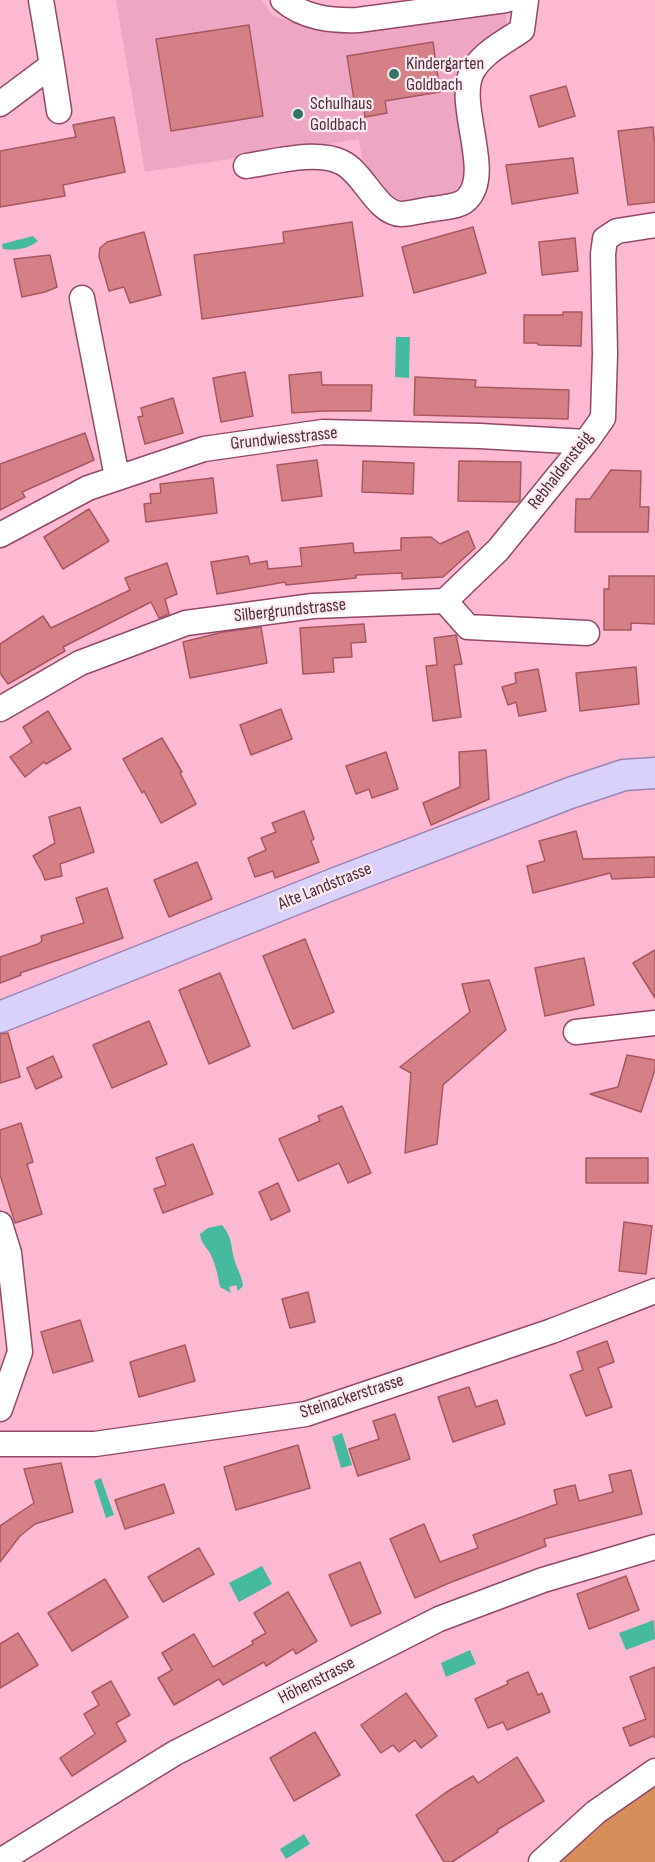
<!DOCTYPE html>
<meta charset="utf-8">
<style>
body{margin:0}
canvas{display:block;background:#fdb8d2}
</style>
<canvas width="655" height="1862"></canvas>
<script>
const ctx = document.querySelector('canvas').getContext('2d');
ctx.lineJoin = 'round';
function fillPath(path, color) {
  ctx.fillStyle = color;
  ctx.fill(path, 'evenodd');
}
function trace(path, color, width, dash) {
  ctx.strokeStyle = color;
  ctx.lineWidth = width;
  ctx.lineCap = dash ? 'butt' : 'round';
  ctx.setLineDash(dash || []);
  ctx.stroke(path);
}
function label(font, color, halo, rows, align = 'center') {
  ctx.font = font + ' "Sofia Sans Condensed",sans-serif';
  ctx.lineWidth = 4.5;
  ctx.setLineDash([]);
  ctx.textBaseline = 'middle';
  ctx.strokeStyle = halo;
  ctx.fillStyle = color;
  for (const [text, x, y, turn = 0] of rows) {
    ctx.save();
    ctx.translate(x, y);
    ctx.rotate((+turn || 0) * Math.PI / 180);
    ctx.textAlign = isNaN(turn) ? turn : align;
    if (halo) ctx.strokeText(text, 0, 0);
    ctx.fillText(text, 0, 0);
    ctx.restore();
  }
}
fillPath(new Path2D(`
 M116 0H262L273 16 328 32 505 8 508 28 467 64 469 177 462 191 448 197 399 204 364 173 359 139 145 172Z`), '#eea7c2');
fillPath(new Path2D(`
 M655 1782V1862H557L619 1806Z`), '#d78d5a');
fillPath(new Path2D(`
 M33 236 38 241C27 249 16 251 3 249L2 244Z
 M396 337H410L409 378 395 377Z
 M222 1225C233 1239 230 1243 234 1258 236 1268 242 1275 243 1286L238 1291 236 1285 229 1287 231 1293 220 1287C218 1277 216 1266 212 1257 208 1248 201 1244 200 1234L208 1228Z
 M342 1433 352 1465 341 1468 332 1437Z
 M101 1478 114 1515 106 1518 94 1481Z
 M262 1566 272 1584 239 1602 229 1583Z
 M654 1620 655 1639 626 1650 619 1633Z
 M470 1650 476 1664 446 1677 441 1663Z
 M304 1834 310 1844 286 1859 280 1849Z`), '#45ba9e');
const building = new Path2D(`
 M249 25 263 116 171 131 156 39Z
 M433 42 440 92 385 101 387 113 365 117 363 104 355 106 347 56Z
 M566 86 575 116 539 127 530 96Z
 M114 117 125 172 63 185 65 196 0 207V151L76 137 73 125Z
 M653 127 655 146V202L628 205 618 131Z
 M573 158 578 193 512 204 506 165Z
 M352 222 363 296 202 319 194 255 284 243 283 232Z
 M473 227 486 273 414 293 402 247Z
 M144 232 161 295 130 303 124 287 109 291 99 256 100 248 107 242Z
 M575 238 578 271 542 275 539 242Z
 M50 255 57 287 45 292 22 297 14 259Z
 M563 312H582L581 346 538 345V343H524V315H563Z
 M245 372 253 416 221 422 213 378Z
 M321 372 322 385H372L371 411H323L292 413 289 375Z
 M415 377 476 380 475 387 569 390 568 419 414 415Z
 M173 398 183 433 145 444 138 417 143 416 141 408Z
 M85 433 94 460 22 492 25 497 0 510V464Z
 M317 460 322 496 282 501 277 465Z
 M363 461 414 463 413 494 362 492Z
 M459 461 521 462 520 500 518 502 458 501Z
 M611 470 641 471 640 507H649L648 532H575L576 499H590Z
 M213 478 217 513 146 522 144 504 151 503 150 494 161 493 160 484Z
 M89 509 109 541 63 569 44 537Z
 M468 531 475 548 443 577 402 579V573L356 575V578L286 585 285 582 217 594 211 562 248 556 250 564 267 561 268 569 302 566 300 548 353 543 354 553 401 550V538L431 537 440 544Z
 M167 563 177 594 165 599 169 614 159 618 151 602 63 647 65 651 8 684 0 673V644L43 616 51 628 130 590 125 578Z
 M609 576H655V624L631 623V630H604V589H609Z
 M364 624 366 642 351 643 352 657 333 658 334 672 303 674 300 628Z
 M261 627 267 663 190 678 183 642 223 632Z
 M456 635 462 664 454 665 461 717 433 721 426 666 437 665 434 638Z
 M636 667 639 704 580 711 576 673Z
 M538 669 546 711 519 716 516 702 508 705 502 687 516 683 515 673Z
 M281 709 292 739 251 755 240 725Z
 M48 711 71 749 46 764 44 762 25 777 10 757 32 742 23 727Z
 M162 738 182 772 180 773 196 804 161 823 144 791 142 793 123 759Z
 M486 750 489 799 431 825 423 803 460 787 459 752Z
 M386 752 398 789 372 798 369 789 356 794 346 766Z
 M80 807 94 852 60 864 62 876 45 880 42 872 33 856 55 843 49 817Z
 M304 811 314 839 311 841 319 862 275 878 273 871 255 877 248 858 266 850 261 838 276 832 272 823Z
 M576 831 583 859 655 857V877L612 879 610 873 533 893 527 866 545 861 539 841Z
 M197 862 212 899 169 917 154 880Z
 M107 888 123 938 20 973 21 975 0 983V957L38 944 42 941 41 936 84 923 76 898Z
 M305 939 334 1012 293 1029 263 956Z
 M655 950V998L633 963Z
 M584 958 594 1005 545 1016 535 968Z
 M220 973 250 1046 209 1064 179 990Z
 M489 980 506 1030 443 1085 437 1144 405 1153 411 1073 400 1067 470 1012 462 984Z
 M149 1021 167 1064 112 1088 93 1045Z
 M8 1033 20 1077 0 1083V1034Z
 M627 1055 655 1060V1070L641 1112 590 1094 618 1087Z
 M53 1056 62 1077 36 1089 27 1068Z
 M342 1106 371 1173 348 1183 339 1163 298 1181 279 1139 320 1121 318 1116Z
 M21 1123 33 1162 27 1164 42 1214 15 1223 0 1175V1130Z
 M193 1144 213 1194 163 1213 154 1189 166 1185 156 1158Z
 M586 1158H648V1183H586Z
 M278 1183 290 1211 271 1220 259 1192Z
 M624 1222 652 1226 646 1274 619 1271Z
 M308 1292 315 1322 290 1328 282 1299Z
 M80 1320 93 1361 53 1373 41 1332Z
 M607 1341 614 1362 598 1368 612 1407 586 1416 570 1375 583 1370 577 1352Z
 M185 1345 195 1381 139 1397 130 1362Z
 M469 1387 476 1407 497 1400 505 1424 453 1442 438 1397Z
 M395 1414 410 1459 358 1476 349 1449 379 1439 373 1421Z
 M298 1445 310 1488 236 1510 224 1467Z
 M61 1463 73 1512 35 1524 20 1536 0 1562V1526L34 1503 24 1469Z
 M631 1470 642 1514 544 1539 546 1546 449 1583 415 1598 390 1539 424 1524 440 1562 478 1548 473 1535 557 1504 554 1490 575 1485 579 1501 613 1492 609 1475Z
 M164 1484 174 1513 125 1529 115 1500Z
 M199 1548 214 1574 163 1602 148 1577Z
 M360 1562 381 1613 351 1626 329 1575Z
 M626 1576 639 1610 589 1629 577 1594Z
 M105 1579 128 1617 72 1651 48 1613Z
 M288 1592 317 1641 296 1654 293 1649 266 1666 264 1662 223 1685 219 1679 174 1705 158 1678 172 1670 162 1653 194 1634 213 1667 253 1644 252 1641 266 1633 254 1613Z
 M18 1633 38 1665 0 1688V1644Z
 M655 1667V1738L653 1736 630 1746 623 1728 646 1719 630 1677Z
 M528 1672 538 1695 542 1693 550 1712 507 1730 503 1722 488 1728 475 1699 508 1684 507 1681Z
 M111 1681 130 1715 116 1723 126 1741 72 1776 60 1758 95 1734 84 1714 99 1705 92 1692Z
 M406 1693 437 1736 421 1748 415 1740 399 1752 393 1745 381 1753 361 1725Z
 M315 1732 340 1775 294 1801 270 1758Z
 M517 1757 544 1801 497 1830 498 1832 452 1862H444L416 1815 445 1793 473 1776 478 1783Z`);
fillPath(building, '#d58087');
trace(building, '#a85760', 1.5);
const minor = new Path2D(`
 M41 0 52 65
 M283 0C304 18 331 21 358 20L506 0
 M0 104 52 65 59 111
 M246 166C274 162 315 150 341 162 364 172 376 213 401 214 411 214 423 210 433 209 443 207 460 207 467 199 493 174 457 107 471 74 480 54 505 42 522 30L526 0
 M82 298 117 477
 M0 535 88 488 204 449 323 432 480 436 586 442
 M445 601 498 550 586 442 603 418 605 354 603 254 605 239 617 231 655 225
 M0 709 80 663 186 623 313 606 445 601 468 627 587 633
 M576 1032 655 1023
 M0 1224 9 1253 20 1352 0 1409
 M0 1444H95L306 1414 552 1331 655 1291
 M0 1861 175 1753 439 1619 543 1580 655 1547
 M541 1862 596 1812 655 1771`);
const major = new Path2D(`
 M0 1017 336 883 570 793 624 775 655 773`);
trace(minor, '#924969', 27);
trace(major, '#9a84b5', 33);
trace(minor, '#fff', 24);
trace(major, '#dad1fa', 30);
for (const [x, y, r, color] of [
 [394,74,6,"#337464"],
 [298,114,6,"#337464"]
]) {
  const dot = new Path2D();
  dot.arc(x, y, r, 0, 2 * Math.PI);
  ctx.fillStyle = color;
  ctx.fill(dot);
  trace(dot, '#fceaf1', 2);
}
label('18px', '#512f3d', '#fceaf1', [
 ["Kindergarten",406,64],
 ["Goldbach",406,85],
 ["Schulhaus",310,104],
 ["Goldbach",310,125]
], 'left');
label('18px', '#512f3d', '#fceaf1', [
 ["Grundwiesstrasse",284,439,-6],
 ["Rebhaldensteig",561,471,-52],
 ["Silbergrundstrasse",290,611,-6],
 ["Alte Landstrasse",325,887,-22],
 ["Steinackerstrasse",352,1397,-18],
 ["Höhenstrasse",317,1681,-27]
]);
</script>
